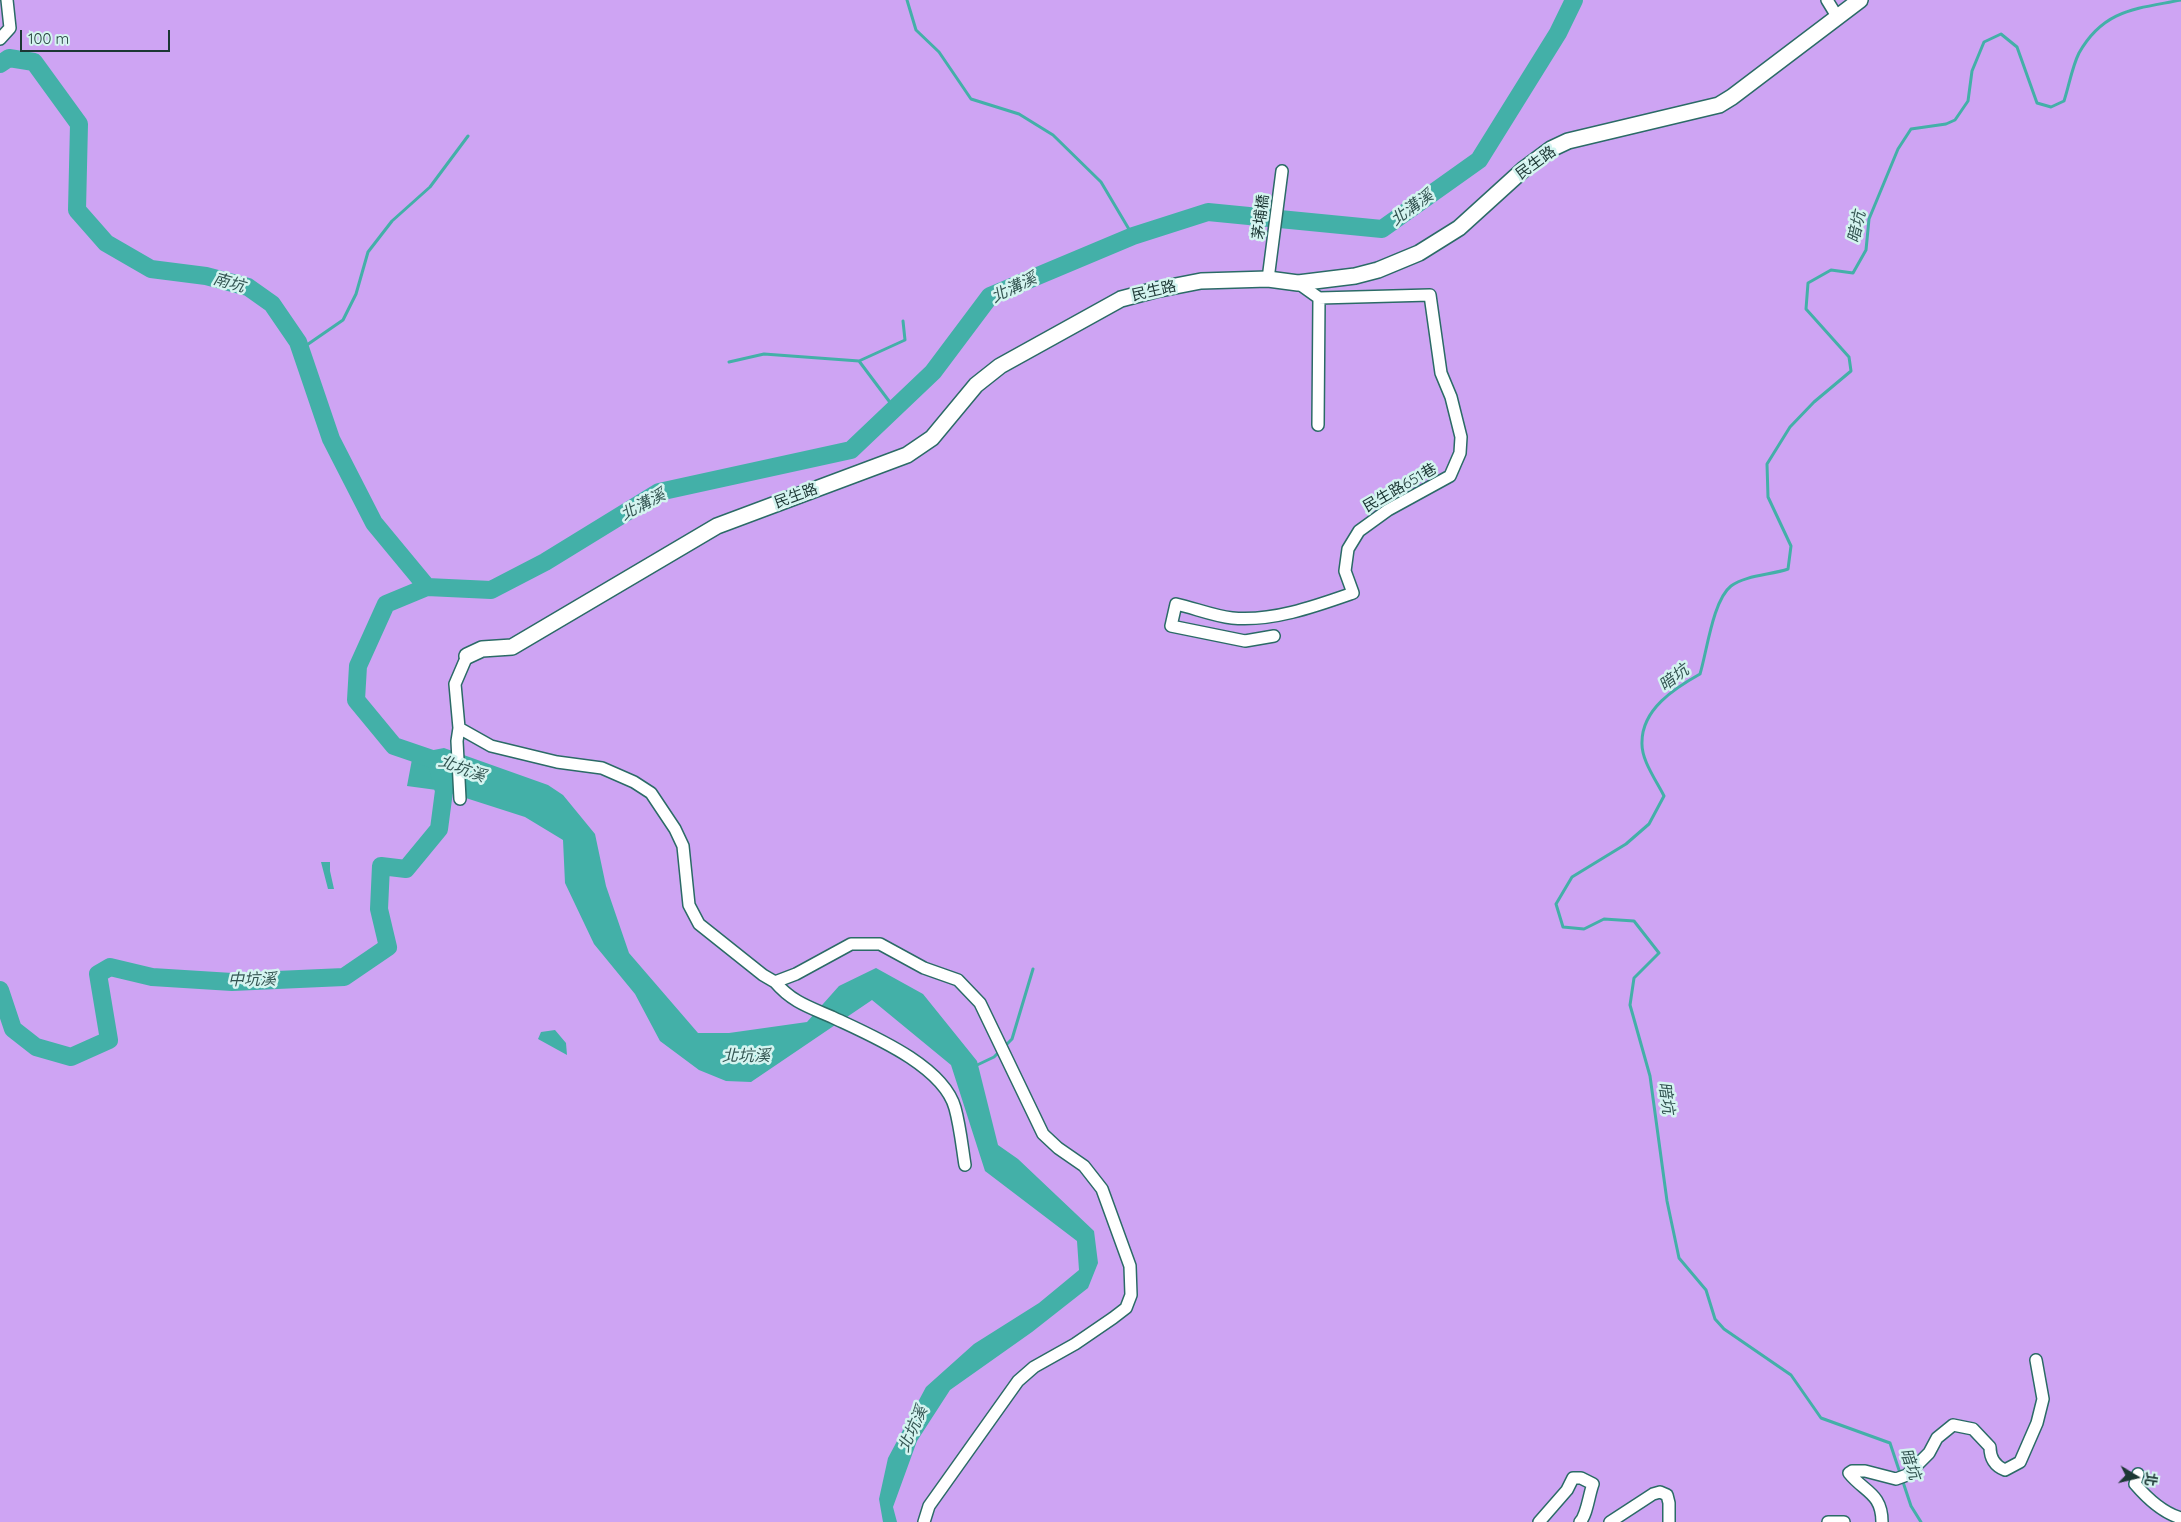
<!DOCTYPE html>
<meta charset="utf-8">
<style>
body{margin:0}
#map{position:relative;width:2181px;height:1522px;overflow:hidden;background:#99dad3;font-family:Quicksand,"Noto Sans TC",sans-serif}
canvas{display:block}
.north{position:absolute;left:2111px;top:1452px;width:50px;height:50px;-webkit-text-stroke:4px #d4f4f0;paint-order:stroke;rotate:99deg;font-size:14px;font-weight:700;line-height:20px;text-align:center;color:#1c3734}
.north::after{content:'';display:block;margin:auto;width:18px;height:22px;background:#1c3734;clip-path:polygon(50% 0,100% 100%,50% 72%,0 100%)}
.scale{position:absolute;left:20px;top:30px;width:150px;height:22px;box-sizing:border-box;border:2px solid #1c3734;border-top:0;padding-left:6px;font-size:15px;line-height:18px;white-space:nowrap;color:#1c3734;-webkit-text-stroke:4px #d4f4f0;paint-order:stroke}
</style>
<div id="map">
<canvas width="2181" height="1522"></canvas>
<div class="north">北</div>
<div class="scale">100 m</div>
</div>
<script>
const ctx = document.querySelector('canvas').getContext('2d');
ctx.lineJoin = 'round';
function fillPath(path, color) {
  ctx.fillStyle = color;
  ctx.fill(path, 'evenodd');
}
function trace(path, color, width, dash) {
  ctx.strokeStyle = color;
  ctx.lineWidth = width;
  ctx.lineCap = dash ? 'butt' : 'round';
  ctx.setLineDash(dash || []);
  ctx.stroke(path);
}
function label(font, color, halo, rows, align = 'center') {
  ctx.font = font + ' Quicksand,"Noto Sans TC",sans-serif';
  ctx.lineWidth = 5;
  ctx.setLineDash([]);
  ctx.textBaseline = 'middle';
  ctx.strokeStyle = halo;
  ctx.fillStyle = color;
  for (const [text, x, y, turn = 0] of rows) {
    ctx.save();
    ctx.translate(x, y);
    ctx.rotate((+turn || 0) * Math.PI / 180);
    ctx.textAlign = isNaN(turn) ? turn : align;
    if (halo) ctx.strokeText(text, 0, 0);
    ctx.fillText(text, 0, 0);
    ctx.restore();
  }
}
fillPath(new Path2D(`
 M0 0H2181V1522H0Z`), '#cea4f3');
fillPath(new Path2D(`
 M444 748 548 785 563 795 595 834 606 886 629 953 698 1033H729L807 1022 839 986 876 968 923 994 977 1061 998 1145 1018 1159 1094 1231 1098 1263 1088 1288 1032 1332 950 1390 917 1441 893 1507 897 1522H883L879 1499 888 1458 926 1387 974 1344 1039 1303 1079 1270 1077 1241 985 1171 951 1065 872 1000 751 1082 726 1081 699 1070 660 1041 635 994 594 944 565 883 563 840 525 817 444 791 407 786 413 754Z
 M321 862H330V871L334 889H328Z
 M555 1030 566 1043 567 1055 538 1039 541 1032Z`), '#43b0a8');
trace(new Path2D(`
 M907 0 916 30 939 52 971 99 1019 114 1053 135 1101 182 1133 236
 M301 349 343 320 356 294 368 252 392 221 430 187 468 136
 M859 361 905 340 903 321
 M729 362 764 354 859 361 895 409
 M1004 1047 1012 1039 1033 969
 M975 1066 994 1057 1000 1051
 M1921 1522 1911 1506 1890 1443 1821 1418 1791 1375 1724 1329 1715 1319 1706 1290 1679 1258 1667 1201 1650 1076 1630 1005 1634 978 1659 953 1634 921 1604 919 1584 929 1563 927 1556 904 1572 877 1626 844 1649 824 1664 796C1656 780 1641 760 1642 742 1642 709 1675 688 1700 674 1707 651 1713 600 1731 586 1746 575 1771 575 1788 569L1791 546 1768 497 1767 464 1790 427 1814 402 1851 371 1849 357 1806 309 1808 283 1831 270 1853 273 1866 250 1869 219 1898 149 1911 129 1946 124 1955 120 1968 101 1972 71 1984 42 2001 34 2017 47 2037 103 2051 107 2064 101C2069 86 2072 67 2079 53 2104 9 2136 9 2181 0`), '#43b0a8', 3);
trace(new Path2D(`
 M0 64 9 58 34 62 79 124 77 210 106 243 151 269 206 276 248 287 272 304 298 342 331 439 374 523 427 587
 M435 760 394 746 356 700 358 666 386 604 427 587 491 590 545 562 659 492 851 450 933 372 990 296 1133 236 1208 212 1382 229 1479 160 1558 33 1574 0
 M0 990 13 1029 36 1047 71 1057 109 1040 98 974 110 967 152 977 232 982 344 977 388 947 379 909 381 866 406 869 439 829 444 791 438 768`), '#43b0a8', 18);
const minor = new Path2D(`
 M1827 0 1838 18
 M0 39 10 28 7 0
 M1268 279 1282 171
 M1318 425 1319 298
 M1274 636 1245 641 1171 626 1176 604C1194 608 1214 616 1232 618 1272 622 1316 606 1353 593L1345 571 1348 549 1359 531 1388 510 1450 476 1460 453 1461 437 1451 397 1441 373 1430 295 1319 298 1298 283
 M459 728 491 746 557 762 602 768 634 782 651 793 675 829 683 846 689 905 699 924 763 975 775 982 796 974 851 944H880L924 968 958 980 980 1003 1043 1134 1058 1148 1084 1166 1102 1189 1130 1266 1131 1295 1126 1308 1113 1318 1075 1344 1034 1367 1018 1381 929 1506 924 1522
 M460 799 457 741 459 728 455 684 467 656
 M775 982C792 1002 809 1007 832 1017 870 1035 943 1065 955 1108 960 1126 962 1146 965 1165
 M2138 1474 2135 1484C2147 1498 2163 1513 2181 1518
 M1539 1522 1567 1490 1573 1478H1581L1593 1484C1589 1494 1587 1515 1580 1522
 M1610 1522 1653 1494 1660 1492 1667 1495 1669 1503V1522
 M1828 1522H1844
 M1882 1522C1882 1493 1864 1492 1849 1473L1852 1471H1865L1896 1479 1907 1475 1929 1453 1937 1438 1953 1425 1973 1429 1990 1447C1990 1458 1995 1466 2005 1470L2020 1462 2037 1423 2043 1399 2036 1360`);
const tertiary = new Path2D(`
 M467 656 482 649 512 647 717 526 907 455 932 438 976 385 1000 366 1121 299 1155 290 1201 281 1268 279 1298 283 1355 276 1378 270 1419 253 1459 228 1524 169 1551 149 1568 141 1719 105 1732 97 1860 0`);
trace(minor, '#2b6b66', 14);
trace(tertiary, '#2b6b66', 18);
trace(minor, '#fff', 11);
trace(tertiary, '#fff', 15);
label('15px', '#1c3734', '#d4f4f0', [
 ["民生路",1536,163,-36],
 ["茅埔橋",1261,217,-83],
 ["民生路",1154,291,-13],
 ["民生路651巷",1400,488,-30],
 ["民生路",796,496,-20]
]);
label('italic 16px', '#345552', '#d4f4f0', [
 ["北溝溪",1412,208,-36],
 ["暗坑",1857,227,-78],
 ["南坑",229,283,16],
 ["北溝溪",1014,288,-26],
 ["北溝溪",643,505,-28],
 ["暗坑",1674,678,-37],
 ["北坑溪",462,769,20],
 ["中坑溪",252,980,-1],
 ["北坑溪",746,1056],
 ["暗坑",1666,1098,82],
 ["北坑溪",913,1429,-66],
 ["暗坑",1910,1464,71]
]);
</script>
